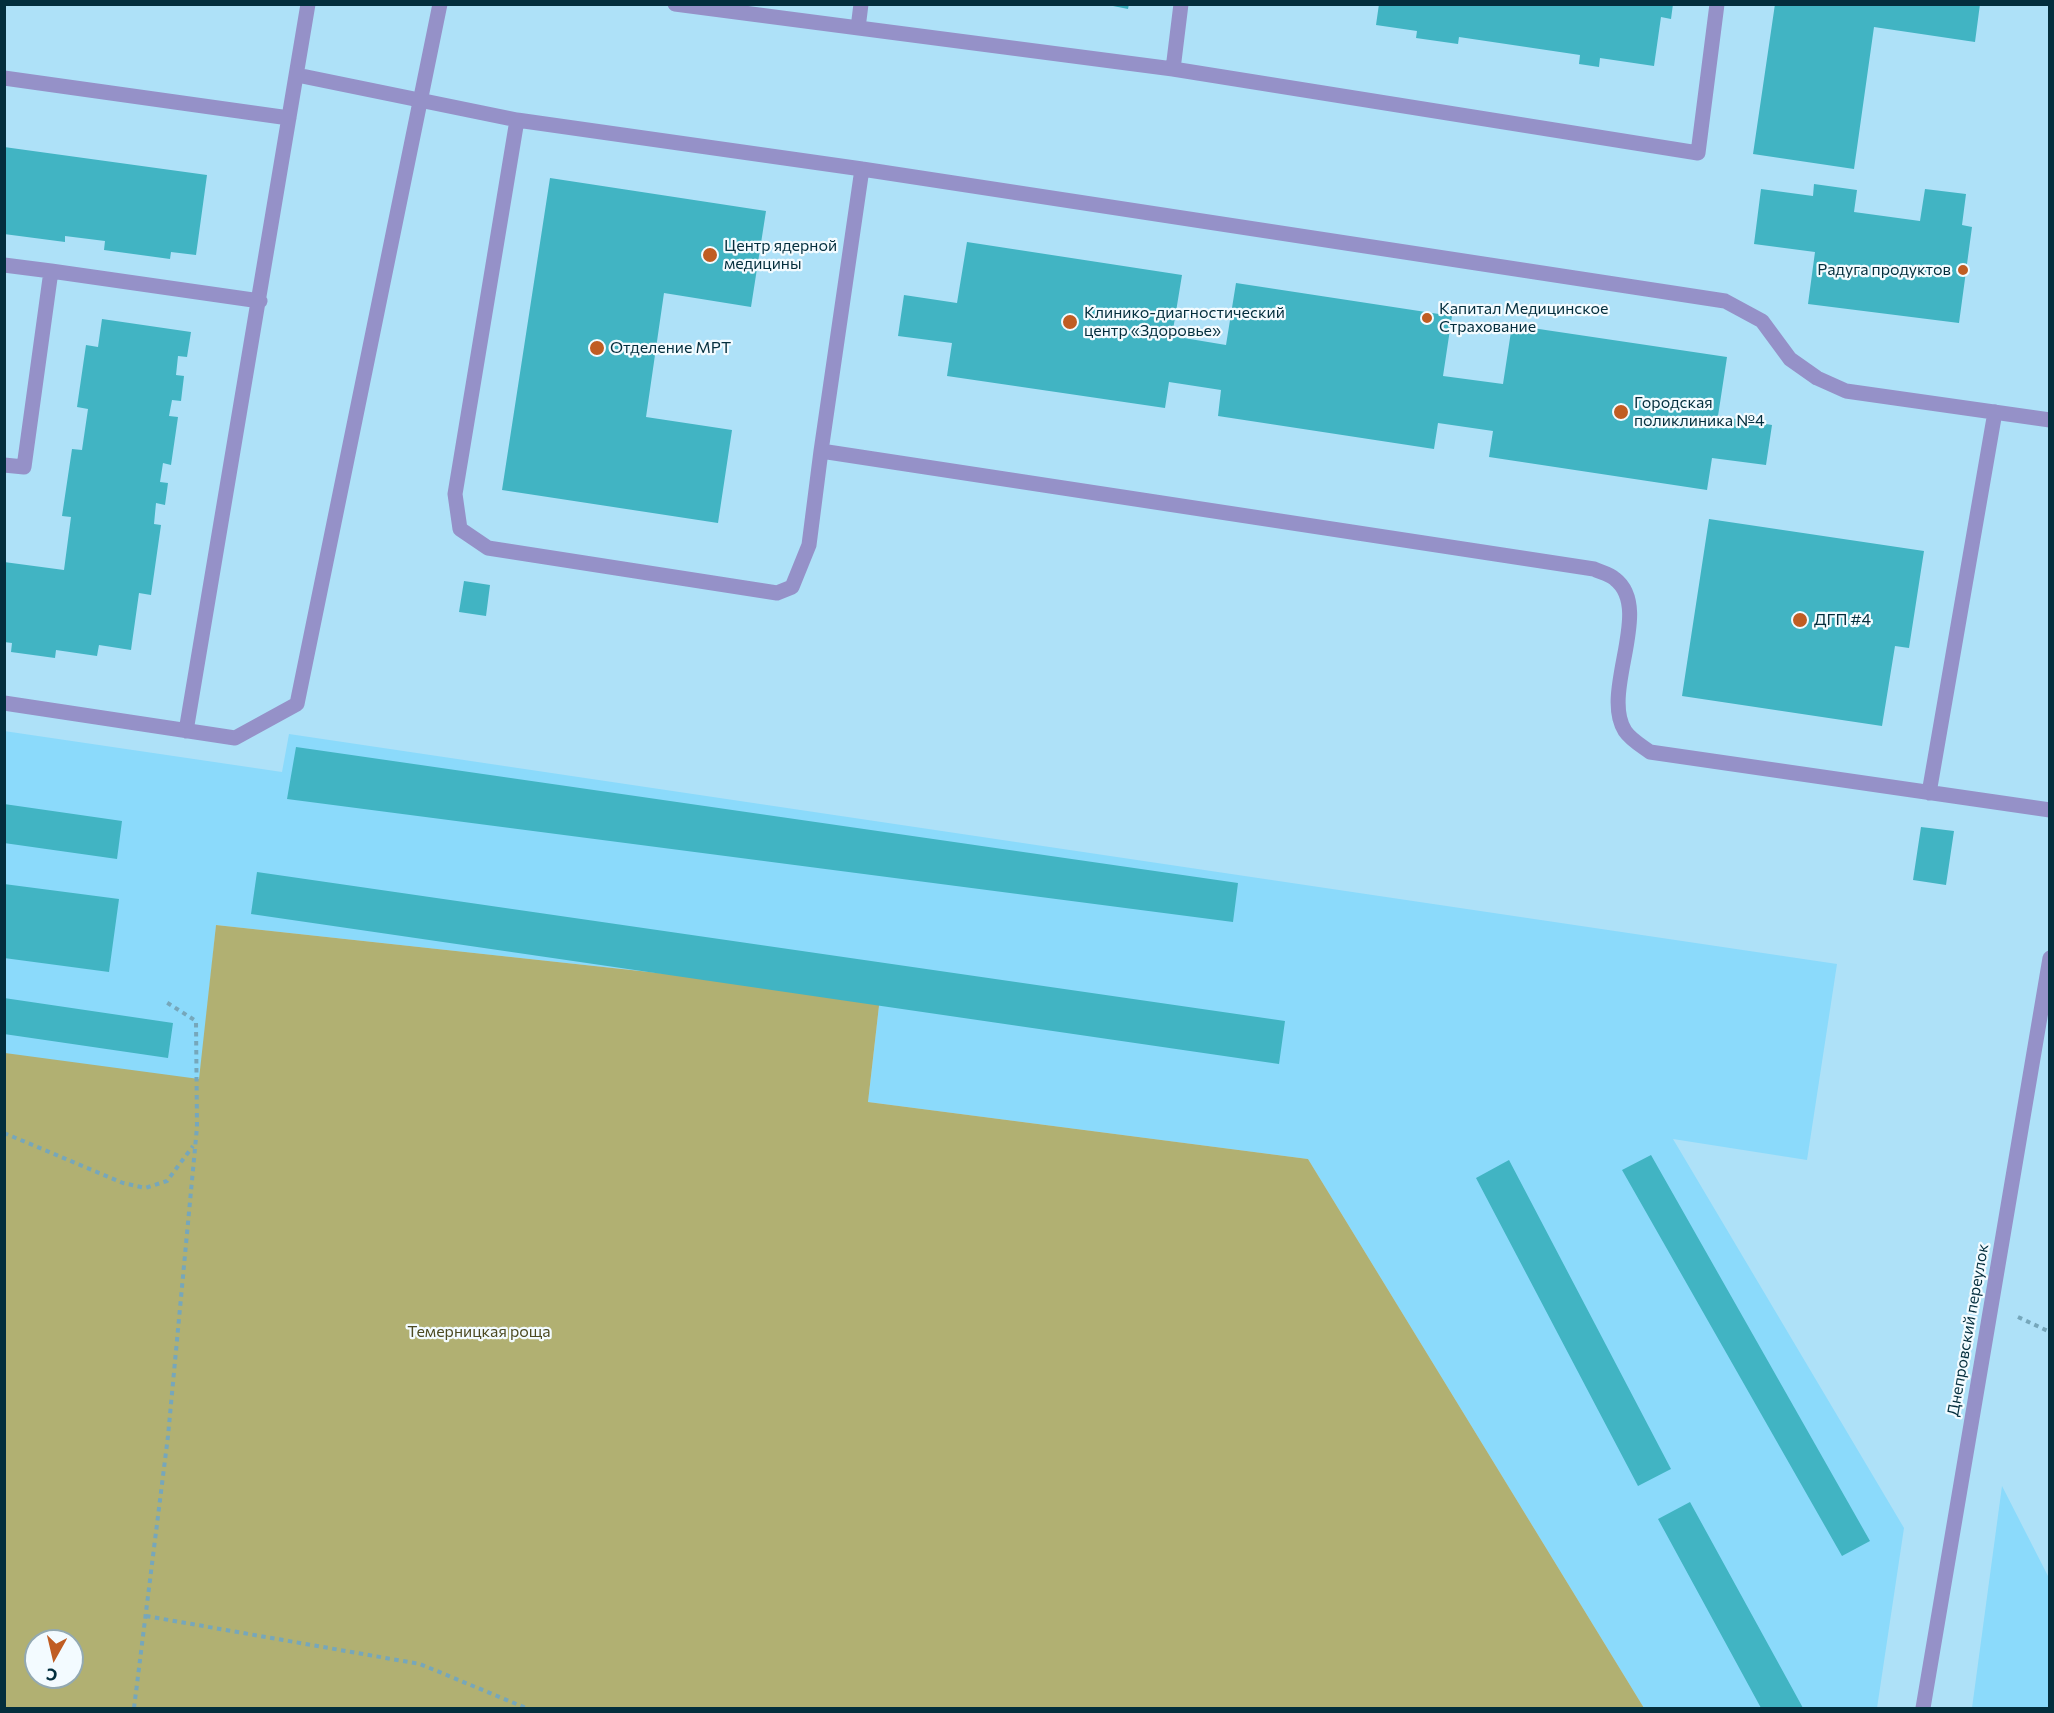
<!DOCTYPE html>
<meta charset="utf-8">
<style>
body{margin:0}
#map{position:relative;width:2054px;height:1713px;overflow:hidden;background:#aee1f8;font-family:Commissioner,sans-serif}
canvas{display:block}
.frame{position:absolute;inset:0;border:6px solid #032e3d;pointer-events:none}
.north{position:absolute;left:24px;top:1629px;width:60px;height:60px;box-sizing:border-box;background:#f3fbff;border:2px solid #93a9b1;border-radius:50%;rotate:188deg;font-size:16px;font-weight:700;line-height:24px;text-align:center;color:#032e3d}
.north::after{content:'';display:block;margin:auto;width:21px;height:27px;background:#c05d23;clip-path:polygon(50% 0,100% 100%,50% 72%,0 100%)}
</style>
<div id="map">
<canvas width="2054" height="1713"></canvas>
<div class="frame"></div>
<div class="north">С</div>
</div>
<script>
const ctx = document.querySelector('canvas').getContext('2d');
ctx.lineJoin = 'round';
function fillPath(path, color) {
  ctx.fillStyle = color;
  ctx.fill(path, 'evenodd');
}
function trace(path, color, width, dash) {
  ctx.strokeStyle = color;
  ctx.lineWidth = width;
  ctx.lineCap = dash ? 'butt' : 'round';
  ctx.setLineDash(dash || []);
  ctx.stroke(path);
}
function label(font, color, halo, rows, align = 'center') {
  ctx.font = font + ' Commissioner,sans-serif';
  ctx.lineWidth = 4.5;
  ctx.setLineDash([]);
  ctx.textBaseline = 'middle';
  ctx.strokeStyle = halo;
  ctx.fillStyle = color;
  for (const [text, x, y, turn = 0] of rows) {
    ctx.save();
    ctx.translate(x, y);
    ctx.rotate((+turn || 0) * Math.PI / 180);
    ctx.textAlign = isNaN(turn) ? turn : align;
    if (halo) ctx.strokeText(text, 0, 0);
    ctx.fillText(text, 0, 0);
    ctx.restore();
  }
}
fillPath(new Path2D(`
 M4 731 282 772 289 734 1837 964 1807 1160 1673 1139 1904 1528 1877 1708H1644L1308 1159 868 1102 880 997 216 925 200 1080 5 1054Z
 M2002 1486 2049 1578V1708H1972Z`), '#8bdafb');
fillPath(new Path2D(`
 M216 925 880 997 868 1102 1308 1159 1644 1708H5V1053L199 1079ZM36 1641H72V1677H36Z`), '#b1b072');
fillPath(new Path2D(`
 M1103 4H1129L1128 9Z
 M1379 4H1673L1671 19 1661 17 1654 66 1600 58 1599 67 1579 64 1580 55 1459 37 1458 44 1416 38 1417 31 1376 25Z
 M1775 4H1980L1975 42 1874 27 1854 169 1753 154Z
 M4 147 207 175 196 255 171 252 170 259 104 250 105 241 65 236V242L4 234Z
 M550 178 766 211 751 307 664 293 646 417 732 430 718 523 502 490Z
 M1814 184 1857 190 1854 212 1920 221 1925 189 1966 194 1962 225 1972 227 1959 323 1808 304 1815 252 1754 244 1761 189 1813 196Z
 M967 242 1182 275 1172 336 1226 345 1236 283 1452 316 1443 376 1503 384 1512 325 1727 357 1718 416 1772 425 1766 465 1712 458 1707 490 1489 457 1493 431 1438 423 1434 449 1218 416 1221 390 1169 382 1165 408 947 376 952 343 898 336 904 295 957 303Z
 M102 319 191 332 187 357 178 356 176 375 184 376 181 401 172 400 169 416 178 417 171 465 163 463 160 482 168 483 165 505 156 503 154 524 161 525 151 595 139 593 131 650 99 645 97 656 56 650 55 658 11 652 12 643 4 642V562L64 570 71 517 62 516 72 449 82 450 88 409 77 407 86 345 98 347Z
 M1709 519 1924 551 1909 648 1895 646 1882 726 1682 696Z
 M464 581 490 585 486 616 459 612Z
 M296 747 1238 883 1233 922 287 799Z
 M4 804 122 821 117 859 4 843Z
 M1921 827 1954 831 1946 885 1913 880Z
 M257 872 1285 1021 1279 1064 251 914Z
 M4 884 119 899 109 972 4 958Z
 M4 998 173 1023 168 1058 4 1034Z
 M1651 1155 1870 1541 1842 1556 1622 1170Z
 M1509 1160 1671 1469 1638 1486 1476 1178Z
 M1690 1502 1803 1708H1761L1658 1519Z`), '#41b4c3');
trace(new Path2D(`
 M4 1133 123 1183 145 1188 167 1181 193 1146
 M2018 1317 2050 1332
 M146 1616 420 1664 526 1708
 M134 1708 168 1436 197 1127 196 1021 166 1002`), '#76a7bb', 4, [4.5, 4.5]);
trace(new Path2D(`
 M675 4 1173 69 1698 153 1717 4
 M858 28 861 4
 M1173 69 1181 4
 M297 75 517 120 862 169 1725 301 1762 321 1790 359 1817 378 1846 391 2050 420
 M4 78 289 118
 M517 120 455 494 460 529 488 548 777 593 792 587 809 545 821 451
 M862 169 821 451 1594 569C1600 572 1610 574 1615 579 1654 609 1600 692 1625 731 1631 740 1642 746 1650 752L2050 810
 M4 265 51 271 24 467 4 465
 M51 271 260 301
 M4 703 235 738 297 704 440 4
 M186 731 308 4
 M1929 793 1995 412`), '#9591c8', 15);
trace(new Path2D(`
 M1923 1708 2050 958`), '#9591c8', 15);
for (const [x, y, r, color] of [
 [710,255,8,"#c05d23"],
 [1963,270,6,"#c05d23"],
 [1427,318,6,"#c05d23"],
 [1070,322,8,"#c05d23"],
 [597,348,8,"#c05d23"],
 [1621,412,8,"#c05d23"],
 [1800,620,8,"#c05d23"]
]) {
  const dot = new Path2D();
  dot.arc(x, y, r, 0, 2 * Math.PI);
  ctx.fillStyle = color;
  ctx.fill(dot);
  trace(dot, '#f3fbff', 2);
}
label('16px', '#032e3d', '#f3fbff', [
 ["Центр ядерной",724,246],
 ["медицины",724,264],
 ["Радуга продуктов",1951,270,"right"],
 ["Капитал Медицинское",1439,309],
 ["Страхование",1439,327],
 ["Клинико-диагностический",1084,313],
 ["центр «Здоровье»",1084,331],
 ["Отделение МРТ",610,348],
 ["Городская",1634,403],
 ["поликлиника №4",1634,421],
 ["ДГП #4",1814,620]
], 'left');
label('16px', '#032e3d', '#f3fbff', [
 ["Днепровский переулок",1968,1330,-80]
]);
label('16px', '#4c4a22', '#f3fbff', [
 ["Темерницкая роща",479,1332]
]);
</script>
